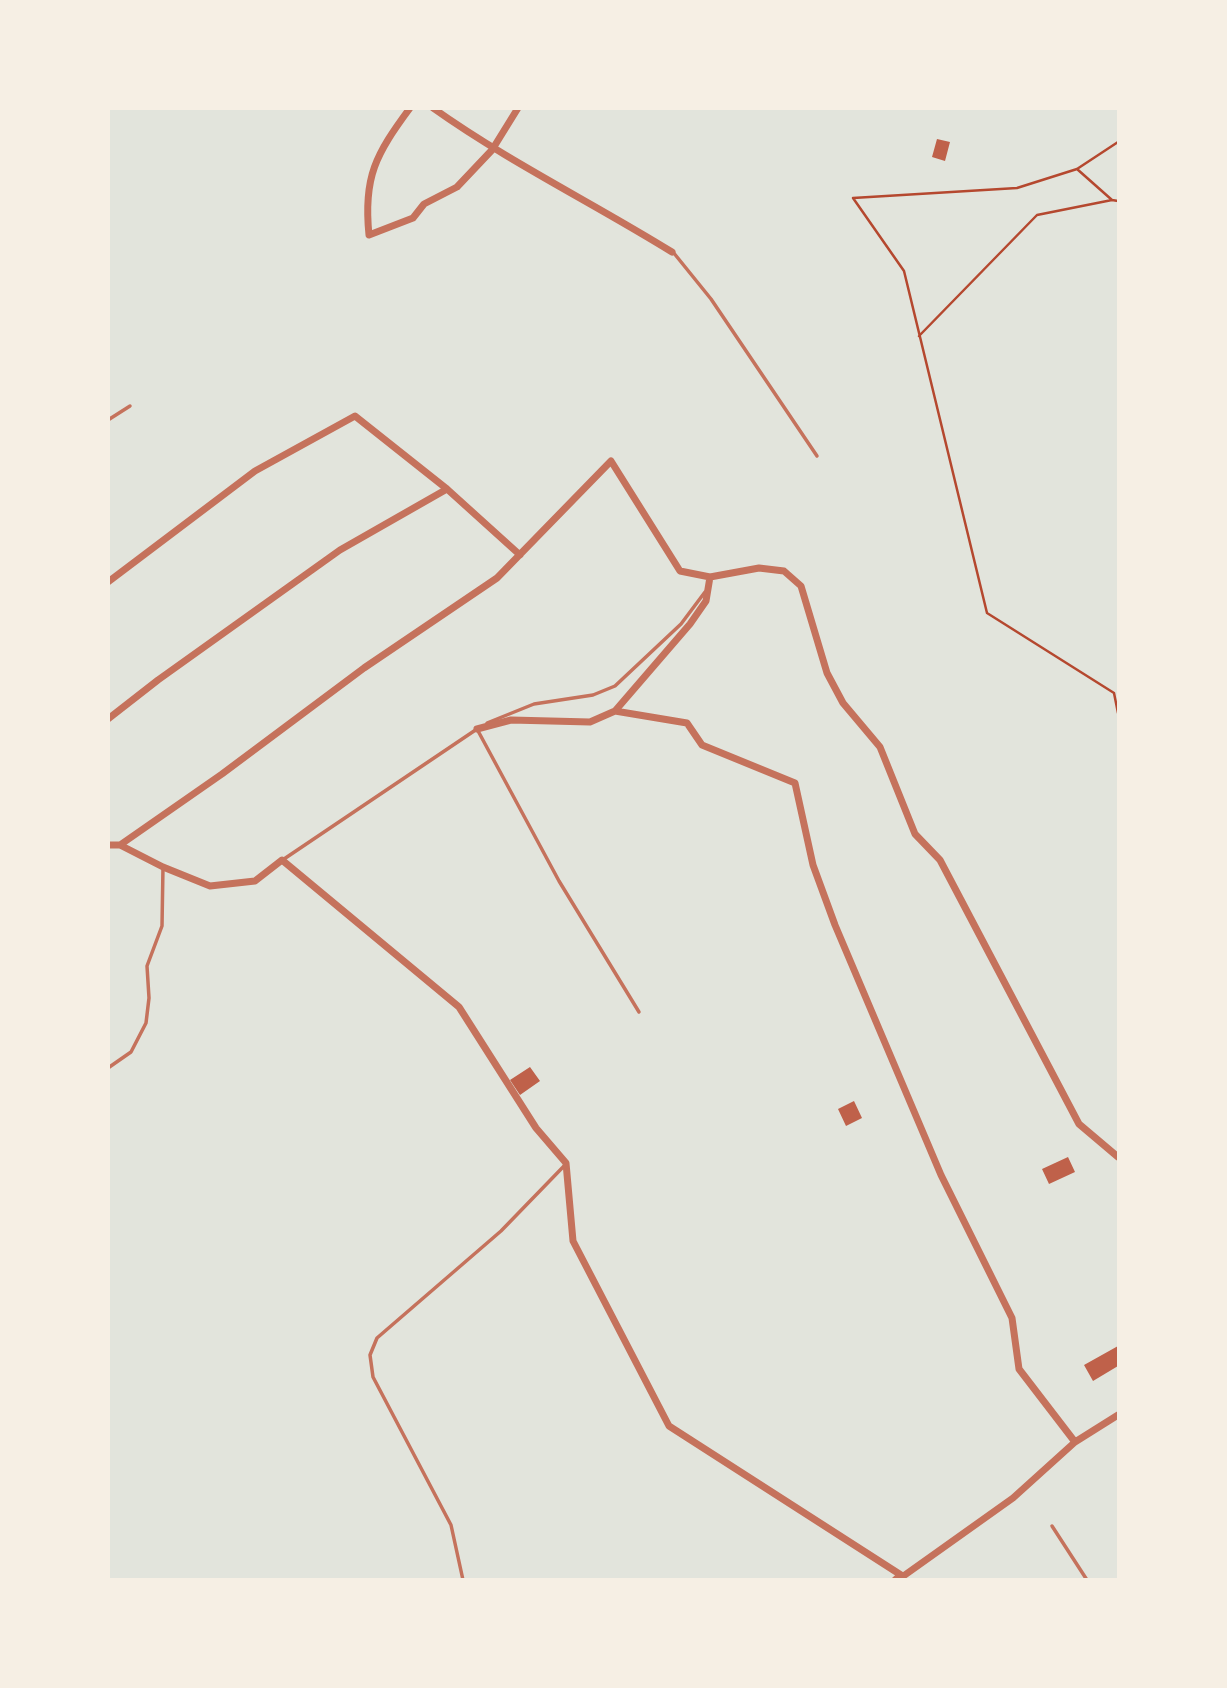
<!DOCTYPE html>
<style>
body{margin:0}
#map{position:relative;width:1227px;height:1688px;overflow:hidden;background:#f6efe4;font-family:"PT Sans",sans-serif}
canvas{display:block}
.frame{position:absolute;inset:0;border:110px solid #f6efe4;pointer-events:none}
</style>
<div id="map">
<canvas width="1227" height="1688"></canvas>
<div class="frame"></div>
</div>
<script>
const ctx = document.querySelector('canvas').getContext('2d');
ctx.lineJoin = 'round';
function fillPath(path, color) {
  ctx.fillStyle = color;
  ctx.fill(path, 'evenodd');
}
function trace(path, color, width, dash) {
  ctx.strokeStyle = color;
  ctx.lineWidth = width;
  ctx.lineCap = dash ? 'butt' : 'round';
  ctx.setLineDash(dash || []);
  ctx.stroke(path);
}
fillPath(new Path2D(`
 M108 109H1118V1579H109Z`), '#e2e4dc');
fillPath(new Path2D(`
 M937 139 950 142 945 161 932 157Z
 M530 1067 540 1081 520 1095 510 1080Z
 M854 1101 862 1118 846 1126 838 1109Z
 M1068 1157 1075 1172 1049 1184 1042 1169Z
 M1118 1346V1366L1093 1381 1084 1365Z`), '#bf614a');
trace(new Path2D(`
 M1118 142 1077 169 1017 188 853 198 904 271 987 613 1114 693 1118 713
 M1077 169 1112 200 1118 201
 M919 336 1037 215 1112 200`), '#b5482f', 2.5);
trace(new Path2D(`
 M673 252 711 299 817 456
 M108 420 130 406
 M487 723 534 704 593 695 615 686 681 624 705 592
 M284 859 477 729 559 881 639 1012
 M108 1068 131 1052 146 1023 149 998 147 966 162 926 163 867
 M1052 1526 1087 1580
 M463 1580 451 1525 373 1377 370 1355 377 1338 501 1231 565 1165`), '#c5725c', 3.5);
trace(new Path2D(`
 M410 108C376 154 363 177 369 235L413 218 424 204 457 187 492 150 518 108
 M433 108C509 162 593 203 672 252
 M108 582 255 471 355 416 447 489 520 555
 M615 711 687 723 702 745 795 783 813 865 835 925 941 1175 1012 1318 1019 1369 1075 1442
 M108 719 158 680 340 550 447 489
 M477 729 511 720 590 722 615 711 690 624 706 601 710 577
 M108 845H120L163 867 210 886 255 881 282 860 459 1007 536 1128 566 1163 573 1241 669 1426 901 1575 895 1580
 M120 845 222 774 364 668 497 578 611 461 680 571 710 577 759 568 784 571 801 586 827 673 843 703 880 747 915 834 940 860 1079 1124 1118 1157
 M902 1577 1013 1498 1075 1442 1118 1415`), '#c5725c', 7);
</script>
